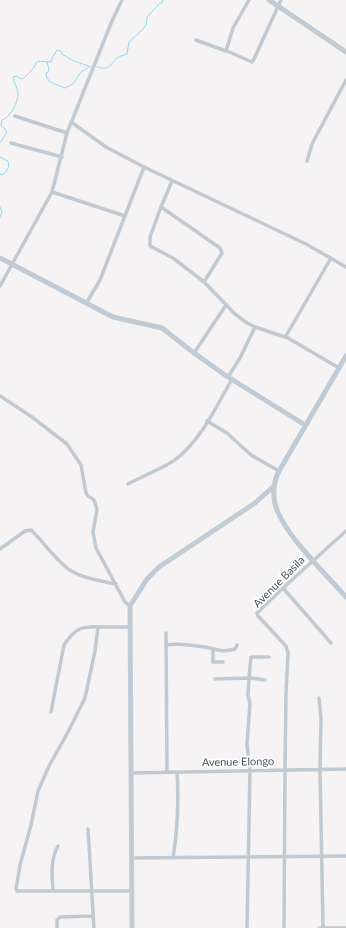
<!DOCTYPE html>
<style>
body{margin:0}
canvas{display:block;background:#f5f3f3}
</style>
<canvas width="346" height="928"></canvas>
<script>
const ctx = document.querySelector('canvas').getContext('2d');
ctx.lineJoin = 'round';
function trace(path, color, width, dash) {
  ctx.strokeStyle = color;
  ctx.lineWidth = width;
  ctx.lineCap = dash ? 'butt' : 'round';
  ctx.setLineDash(dash || []);
  ctx.stroke(path);
}
function label(font, color, halo, rows, align = 'center') {
  ctx.font = font + ' Lato,sans-serif';
  ctx.lineWidth = 3.5;
  ctx.setLineDash([]);
  ctx.textBaseline = 'middle';
  ctx.strokeStyle = halo;
  ctx.fillStyle = color;
  for (const [text, x, y, turn = 0] of rows) {
    ctx.save();
    ctx.translate(x, y);
    ctx.rotate((+turn || 0) * Math.PI / 180);
    ctx.textAlign = isNaN(turn) ? turn : align;
    if (halo) ctx.strokeText(text, 0, 0);
    ctx.fillText(text, 0, 0);
    ctx.restore();
  }
}
trace(new Path2D(`
 M47 62 52 61V58L57 50 61 51 62 54 72 60 91 67
 M97 67C112 72 110 61 121 56 123 55 125 55 127 54L129 42 142 30 146 25 147 17 160 3H162L163 0
 M0 143 7 132 5 129 1 126 2 120C10 118 19 101 18 93 17 87 14 83 13 77L16 76 22 79 24 78 33 69 36 63 38 61 47 62 49 69 48 72 46 73 47 78 50 82 65 88 73 84 81 72 89 67
 M0 157 8 161C10 167 7 172 2 175L0 174
 M0 207 2 212 0 217`), '#90daee', 1);
trace(new Path2D(`
 M196 40 226 51 233 28 249 0
 M227 51 252 62 253 61 281 0
 M15 116 67 133
 M71 122 106 147 144 167 306 244 346 267
 M11 143 62 157
 M307 161 312 144 346 80
 M172 181 161 207 220 248 222 253 204 282 235 314 247 323 255 327 288 338 339 368
 M52 192 67 133 112 21 122 0
 M161 207 150 237V246L173 258 204 282
 M0 286 52 192 125 216
 M87 302 100 280 144 167
 M286 336 331 258
 M194 353 226 305
 M228 377 240 358 255 327
 M0 396 32 417 67 444 81 465 86 493 88 496 94 500 97 509 93 532 96 548 125 602 130 606
 M207 421 227 433 251 455 279 471
 M128 484C141 477 163 468 175 460 201 440 216 407 232 379
 M0 549 25 531 31 530C44 542 58 564 73 572 85 579 102 581 116 584
 M283 588 331 643
 M98 627 95 651 85 698 68 732 49 766 38 791 31 825 20 865 16 889 17 891H131
 M166 633 167 772
 M166 645C178 643 192 645 204 647 217 649 221 653 235 649L237 645
 M213 650V662H223
 M215 679 249 678 251 657H269
 M319 698 321 718 320 770 323 928
 M51 712 64 645C75 628 82 626 101 627 111 627 120 627 130 627
 M131 773 346 769
 M88 829 94 928
 M131 858 346 856
 M173 858C178 827 179 803 177 772
 M53 891C52 877 50 860 58 846
 M57 928V920L60 917 93 916
 M247 928 250 771 247 744 249 717 250 703 248 696 249 678 259 679 265 680
 M284 928 285 770 286 693 288 653 286 646 258 616 257 613 283 588 346 531
 M319 928H346`), '#c1cad2', 3.5);
trace(new Path2D(`
 M269 0 346 52
 M0 258 113 317 162 328 194 353 228 377 305 425
 M346 356 279 471C273 482 272 498 277 510 287 537 326 574 346 597
 M132 928 130 606 147 579 159 567 255 503 274 486`), '#c1cbd6', 5);
label('11px', '#4a5661', '#fff', [
 ["Avenue Basila",279,582,-45],
 ["Avenue Elongo",238,762,-1]
]);
</script>
